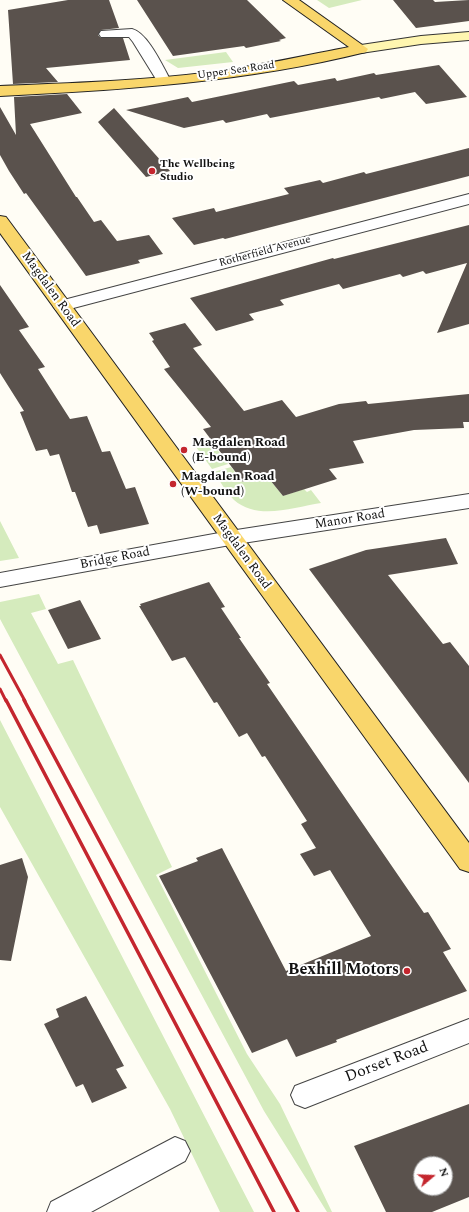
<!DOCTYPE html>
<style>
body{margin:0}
#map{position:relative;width:469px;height:1212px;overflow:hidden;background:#fffdf5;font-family:Spectral,serif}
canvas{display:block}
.north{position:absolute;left:413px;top:1156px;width:40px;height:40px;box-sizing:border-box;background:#fff;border:1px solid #a0a0a0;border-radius:50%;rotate:71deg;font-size:11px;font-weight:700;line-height:16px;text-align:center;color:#111}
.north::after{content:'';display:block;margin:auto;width:14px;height:18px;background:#c4262e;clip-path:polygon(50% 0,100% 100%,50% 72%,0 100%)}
</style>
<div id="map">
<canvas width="469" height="1212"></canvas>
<div class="north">N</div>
</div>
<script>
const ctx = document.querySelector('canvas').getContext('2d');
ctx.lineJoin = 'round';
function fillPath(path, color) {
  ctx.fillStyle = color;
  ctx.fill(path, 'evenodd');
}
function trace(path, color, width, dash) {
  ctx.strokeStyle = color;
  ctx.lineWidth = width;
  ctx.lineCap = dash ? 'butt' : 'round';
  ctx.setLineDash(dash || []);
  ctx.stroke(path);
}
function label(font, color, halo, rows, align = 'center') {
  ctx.font = font + ' Spectral,serif';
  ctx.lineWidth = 4;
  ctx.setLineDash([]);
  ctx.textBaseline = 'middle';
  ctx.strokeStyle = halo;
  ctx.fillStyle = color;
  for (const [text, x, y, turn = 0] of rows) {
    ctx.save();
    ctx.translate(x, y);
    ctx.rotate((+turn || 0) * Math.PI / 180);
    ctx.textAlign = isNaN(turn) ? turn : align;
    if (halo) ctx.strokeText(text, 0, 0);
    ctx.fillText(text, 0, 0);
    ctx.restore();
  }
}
fillPath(new Path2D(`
 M317 0H362L329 8Z
 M226 52 233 62 178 68 165 60Z
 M212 442 213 444 228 464 212 469 196 447Z
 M231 467 243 482 266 475 283 496 304 489 307 492 311 490 321 503C294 507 258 521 234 500 226 492 220 481 214 472Z
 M0 521 19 558 0 561Z
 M39 594 46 609 31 613 58 664 73 660 172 867 156 875 247 1054 280 1104 332 1212H327L264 1111 0 619V602Z
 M0 720 254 1212H220L170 1109 0 807Z`), '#d5ebbd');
fillPath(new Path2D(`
 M68 0H109L119 28 101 30 98 35 101 38H123L130 60 46 68 58 82 13 84 8 10Z
 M137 0H247L286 38 279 40 281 41 246 48 244 46 173 56Z
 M393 0H433L435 2 469 0V21L416 28Z
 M439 65 467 97 426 104 415 92 381 99 379 97 270 118 267 114 226 123 223 120 184 128 126 110 188 97 192 102 294 81 298 85 335 78 337 81 374 73 376 75Z
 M67 94 82 113 30 124 76 197H77L94 222 101 220 117 241 149 235 163 254 138 260 140 263 86 276 26 193 24 194 9 171 0 155V107L16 135 14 97Z
 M114 108 170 171 146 177 98 122Z
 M469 148V176L225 239 223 238 194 245 172 218 214 208 216 212 289 194 284 188 320 180 323 183 364 172 366 174Z
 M469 225V324L437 333 467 263 426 274 423 271 403 277 400 274 343 289 339 284 280 300 284 305 249 314 254 320 216 331 190 298 333 258 334 259Z
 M0 285 29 327 19 330 45 367 38 369 70 419 87 416 102 452 110 451 126 489 135 487 149 524 100 534 97 525 88 527 75 492H72L59 454 50 456 47 449 36 451 20 412 24 411 0 373Z
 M185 323 202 345 193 348 244 411 282 400 296 417 339 404 366 401 368 404 469 394V422H463L464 428 414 430 353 441 364 463 329 469 337 479 283 496 266 475 243 482 203 429 211 427 164 369 170 367 152 341 154 340 149 333Z
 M446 538 458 564 388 575 443 644 450 642 469 666V783L309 569 366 550Z
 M209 582 225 607 221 608 241 638H239L270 683 267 684 424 913 428 912 451 949 443 952 467 991 336 1040 337 1042 296 1057 287 1039 252 1053 159 876 198 861 196 858 222 848 286 971 371 936 330 870 314 876 300 854 316 848 301 824 307 821 265 756 262 757 247 733 239 737 217 702 214 703 185 657 172 661 139 606H141L140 604Z
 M80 600 101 639 68 649 48 610Z
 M22 858 28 877 11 961 0 960V865Z
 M86 996 124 1066 116 1069 127 1088 92 1103 83 1084 76 1087 44 1024 59 1017 56 1009Z
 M469 1104V1197L432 1212H386L354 1146ZM421 1164H445V1188H421Z`), '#5a524d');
const minor = new Path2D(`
 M132 29C148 33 163 67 171 81L169 84H159L133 42 129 37H101L99 34 101 31Z
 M469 194V204L62 311 56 310 53 306 56 302Z
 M469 494V508L230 545 0 587V573L230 531Z
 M469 1019V1043L305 1108 295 1104 291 1095 295 1086Z
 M175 1137 185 1141 190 1151 185 1161 91 1212H47L51 1202Z`);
const secondary = new Path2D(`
 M469 32V40L421 44 361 53 356 52 354 49 356 46 361 45 421 36Z`);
const primary = new Path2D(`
 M283 0H299L368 49 366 52C246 82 123 90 0 96V86C71 83 141 81 212 72 258 66 303 56 349 47Z
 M0 216 6 217 469 843V872L460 869 0 233Z`);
trace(minor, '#444', 2);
trace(secondary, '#333', 2);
trace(primary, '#222', 2);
fillPath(minor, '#fff');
fillPath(secondary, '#fff6b0');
fillPath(primary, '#f9d66b');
trace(new Path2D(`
 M0 655 25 701
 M0 689 6 701`), '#c4262e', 3);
trace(new Path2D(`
 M6 700 274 1212
 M24 700 298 1212`), '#c4262e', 3.5);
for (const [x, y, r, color] of [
 [152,171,4,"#c4262e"],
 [184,450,4,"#c4262e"],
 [173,484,4,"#c4262e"],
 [407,971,4,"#c4262e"]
]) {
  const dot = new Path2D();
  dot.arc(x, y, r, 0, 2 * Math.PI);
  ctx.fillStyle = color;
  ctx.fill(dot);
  trace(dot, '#fff', 1.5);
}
label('11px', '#111', '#fff', [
 ["Upper Sea Road",236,71,-8],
 ["Rotherfield Avenue",265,252,-15]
]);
label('bold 11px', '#111', '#fff', [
 ["The Wellbeing",160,165],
 ["Studio",160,178]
], 'left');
label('13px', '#111', '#fff', [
 ["Magdalen Road",50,290,54],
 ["Manor Road",350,520,-9],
 ["Magdalen Road",241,552,54],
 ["Bridge Road",115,559,-11]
]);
label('bold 13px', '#111', '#fff', [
 ["Magdalen Road",192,443],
 ["(E-bound)",192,458],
 ["Magdalen Road",181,477],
 ["(W-bound)",181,492]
], 'left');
label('bold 16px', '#111', '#fff', [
 ["Bexhill Motors",399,971]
], 'right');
label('16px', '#111', '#fff', [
 ["Dorset Road",387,1063,-21]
]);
</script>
